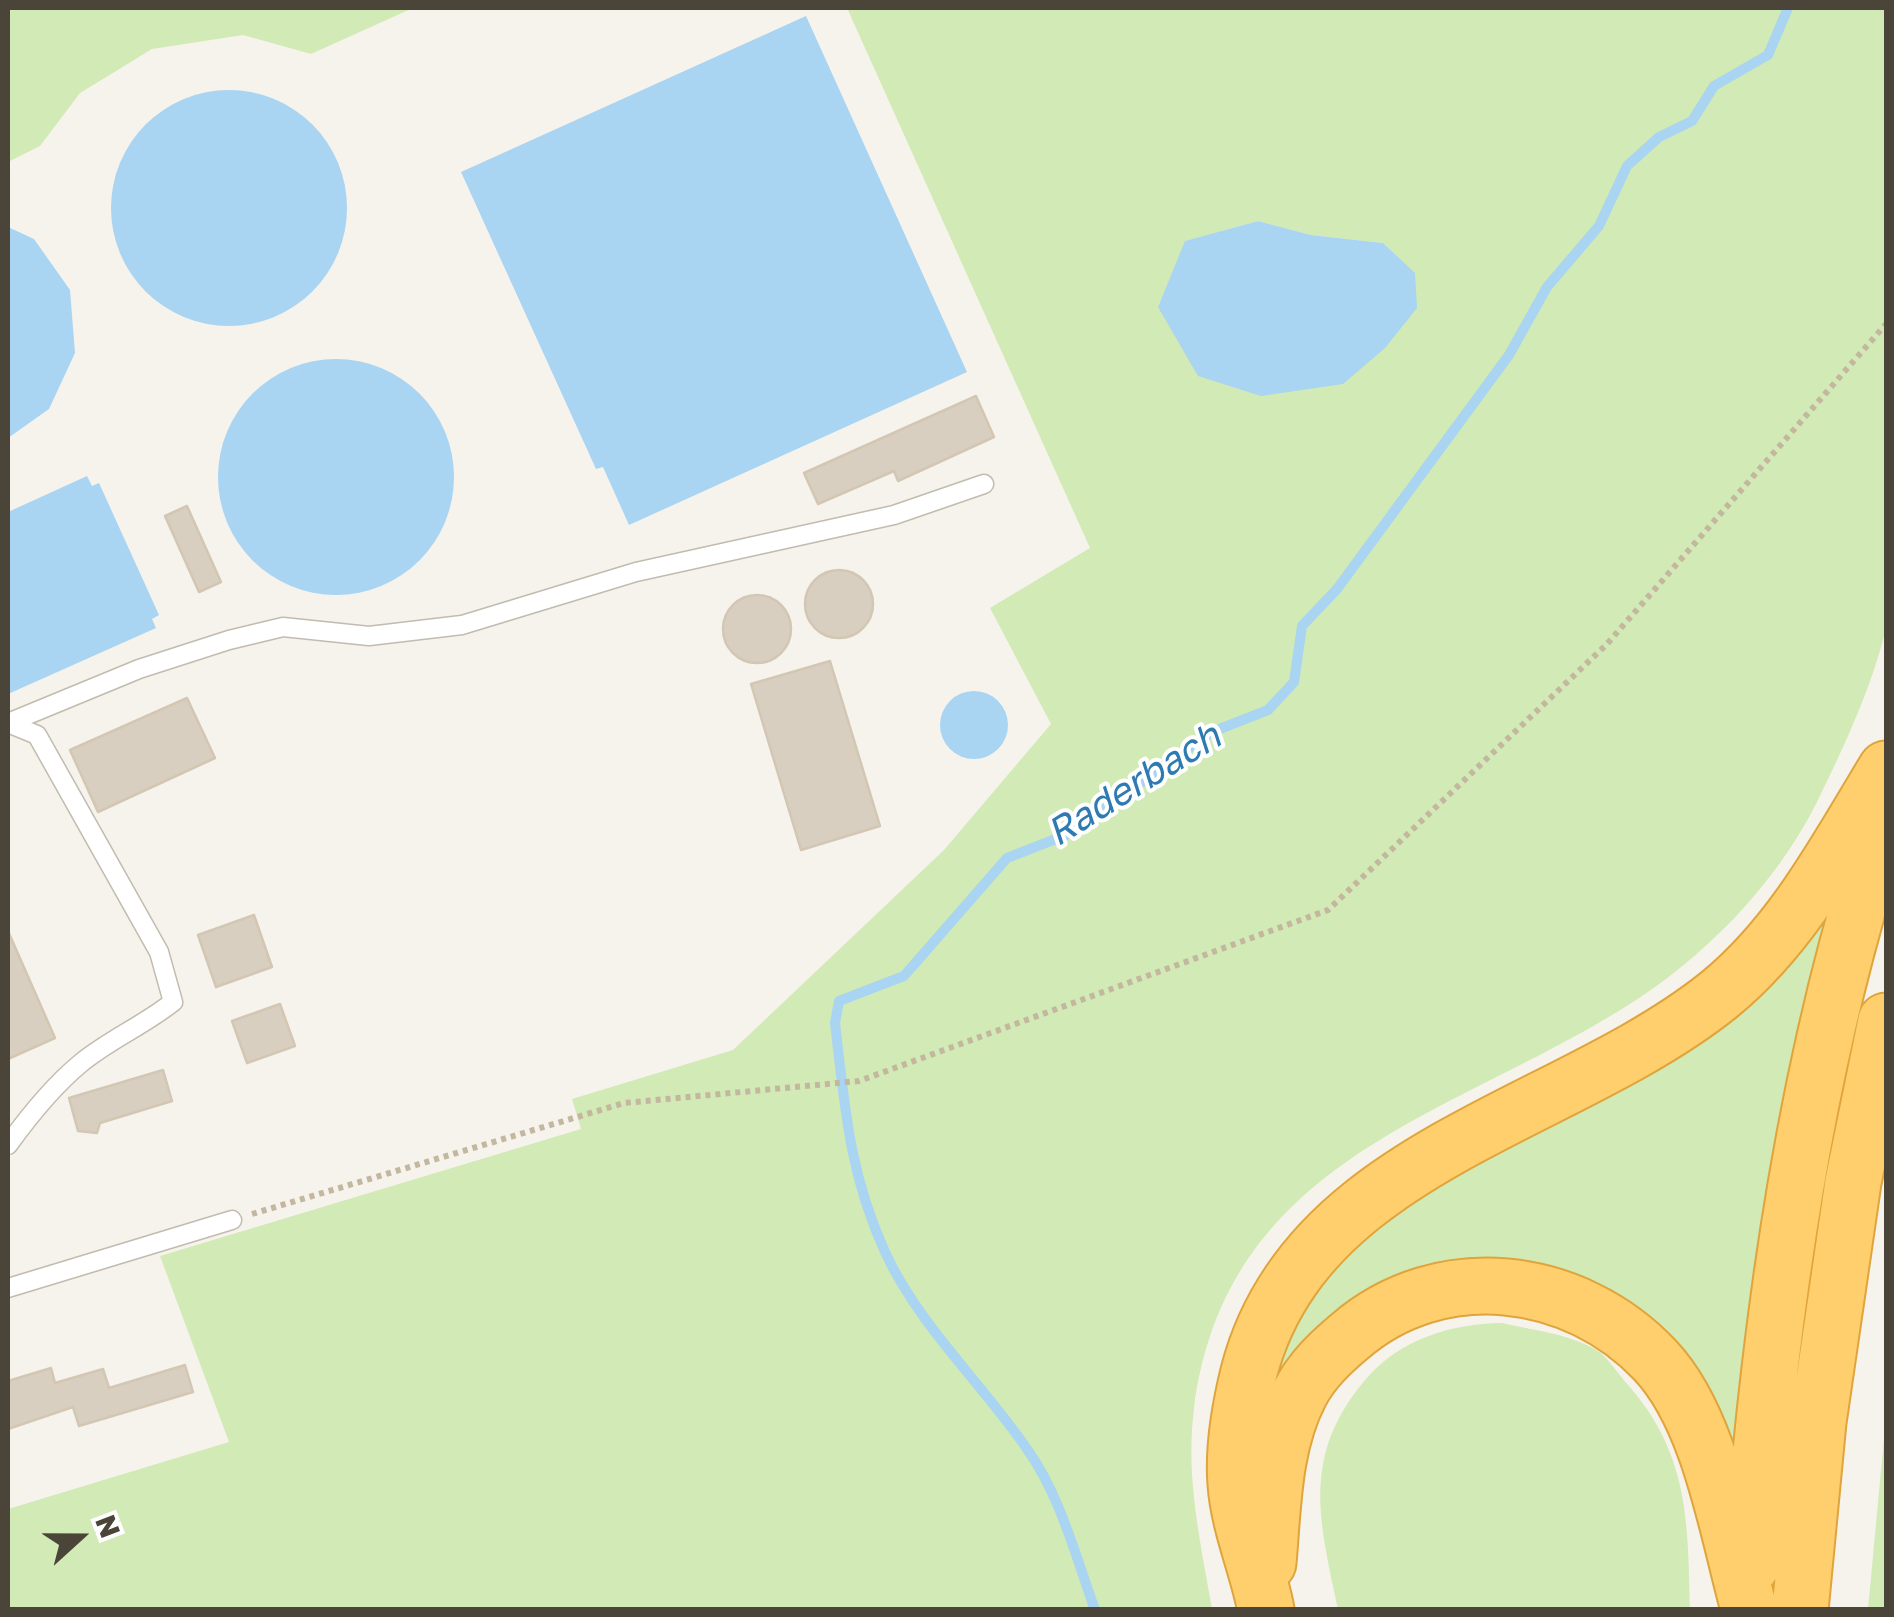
<!DOCTYPE html>
<style>
body{margin:0}
#map{position:relative;width:1894px;height:1617px;overflow:hidden;background:#f6f3ec;font-family:"Golos Text",sans-serif}
canvas{display:block}
.frame{position:absolute;inset:0;border:10px solid #4b4439;pointer-events:none}
.north{position:absolute;left:30px;top:1487px;width:100px;height:100px;-webkit-text-stroke:8px #fff;paint-order:stroke;rotate:69deg;font-size:28px;font-weight:700;line-height:40px;text-align:center;color:#4b4439}
.north::after{content:'';display:block;margin:auto;width:35px;height:45px;background:#4b4439;clip-path:polygon(50% 0,100% 100%,50% 72%,0 100%)}
</style>
<div id="map">
<canvas width="1894" height="1617"></canvas>
<div class="frame"></div>
<div class="north">N</div>
</div>
<script>
const ctx = document.querySelector('canvas').getContext('2d');
ctx.lineJoin = 'round';
function fillPath(path, color) {
  ctx.fillStyle = color;
  ctx.fill(path, 'evenodd');
}
function trace(path, color, width, dash) {
  ctx.strokeStyle = color;
  ctx.lineWidth = width;
  ctx.lineCap = dash ? 'butt' : 'round';
  ctx.setLineDash(dash || []);
  ctx.stroke(path);
}
function label(font, color, halo, rows, align = 'center') {
  ctx.font = font + ' "Golos Text",sans-serif';
  ctx.lineWidth = 8;
  ctx.setLineDash([]);
  ctx.textBaseline = 'middle';
  ctx.strokeStyle = halo;
  ctx.fillStyle = color;
  for (const [text, x, y, turn = 0] of rows) {
    ctx.save();
    ctx.translate(x, y);
    ctx.rotate((+turn || 0) * Math.PI / 180);
    ctx.textAlign = isNaN(turn) ? turn : align;
    if (halo) ctx.strokeText(text, 0, 0);
    ctx.fillText(text, 0, 0);
    ctx.restore();
  }
}
fillPath(new Path2D(`
 M8 8H413L311 54 243 35 152 49 80 93 40 146 8 162Z
 M847 8H1886C1886 158 1886 309 1886 459 1886 503 1894 594 1885 632 1871 689 1843 749 1817 802 1775 886 1702 960 1622 1009 1444 1119 1226 1161 1194 1409 1185 1477 1201 1544 1212 1609L8 1610V1509L229 1442 160 1256 581 1129 572 1099 733 1050 944 850 1051 724 990 608 1090 548ZM1258 221 1311 235 1383 243 1414 273 1158 307 1186 241Z
 M1840 896 1733 1484 1716 1418 1490 1260 1264 1410C1289 1320 1308 1294 1371 1227Z
 M1502 1323C1532 1330 1571 1334 1598 1351 1609 1359 1619 1375 1629 1386 1689 1455 1688 1523 1690 1609H1338C1319 1519 1301 1455 1366 1379 1400 1339 1451 1324 1502 1323Z
 M1886 1419V1609H1868L1885 1428Z`), '#d2eab5');
fillPath(new Path2D(`
 M806 16 967 372 629 525 603 467 596 469 461 172Z
 M111 208a118 118 0 1 1 236 0a118 118 0 1 1-236 0Z
 M1258 221 1311 235 1383 243 1415 273 1417 308 1385 348 1343 384 1261 396 1198 376 1158 307 1185 241Z
 M8 227 34 239 70 290 75 353 49 409 8 438Z
 M218 477a118 118 0 1 1 236 0a118 118 0 1 1-236 0Z
 M87 476 92 486 99 483 159 615 152 619 156 628 8 694V512Z
 M940 725a34 34 0 1 1 68 0a34 34 0 1 1-68 0Z`), '#a9d4f2');
trace(new Path2D(`
 M1095 1610C1076 1557 1060 1495 1027 1449 982 1383 919 1326 885 1252 849 1173 845 1107 835 1023L839 1001 904 976 1007 858 1071 833 1212 732 1268 710 1294 682 1302 626 1337 589 1509 355 1547 287 1599 226 1627 166 1659 137 1692 121 1714 86 1768 55 1788 8`), '#a9d4f2', 10);
const building = new Path2D(`
 M976 396 994 437 898 481 894 471 818 504 804 473Z
 M187 506 221 582 199 592 165 516Z
 M805 604a34 34 0 1 1 68 0a34 34 0 1 1-68 0Z
 M723 629a34 34 0 1 1 68 0a34 34 0 1 1-68 0Z
 M830 661 880 826 801 850 751 684Z
 M187 698 215 758 98 812 70 750Z
 M254 915 272 967 216 987 198 935Z
 M8 931 55 1038 8 1059Z
 M280 1004 295 1046 247 1063 232 1021Z
 M163 1070 172 1101 100 1123 97 1133 78 1131 69 1098Z
 M185 1365 193 1392 79 1426 73 1407 8 1429V1381L51 1368 55 1383 103 1369 109 1388Z`);
fillPath(building, '#d8cfc1');
trace(building, '#d3c7b4', 2.5);
const lane = new Path2D(`
 M8 723 139 669 229 640 283 627 369 636 462 625 636 572 894 515 984 484
 M8 723 37 735 159 952 173 1002C144 1025 109 1040 81 1063 53 1086 29 1116 8 1145
 M8 1288 232 1220`);
const highway = new Path2D(`
 M1268 1563C1273 1505 1273 1445 1300 1393 1312 1370 1330 1353 1349 1337 1440 1258 1575 1275 1655 1360 1710 1418 1727 1529 1748 1605
 M1751 1566C1770 1319 1806 1053 1886 818
 M1266 1610C1258 1568 1239 1526 1236 1484 1233 1446 1240 1408 1249 1372 1305 1156 1567 1118 1720 994 1793 934 1838 848 1886 769
 M1800 1610 1818 1422 1853 1182 1886 1021`);
trace(lane, '#c2bbae', 21);
trace(highway, '#e0a43c', 59);
trace(new Path2D(`
 M252 1214 624 1103 859 1081 1328 910 1607 644 1886 324`), '#c4b79f', 6, [5, 5]);
trace(lane, '#fff', 18);
trace(highway, '#ffcf6e', 55);
label('italic 38px', '#2e7ab2', '#fff', [
 ["Raderbach",1134,785,-32]
]);
</script>
